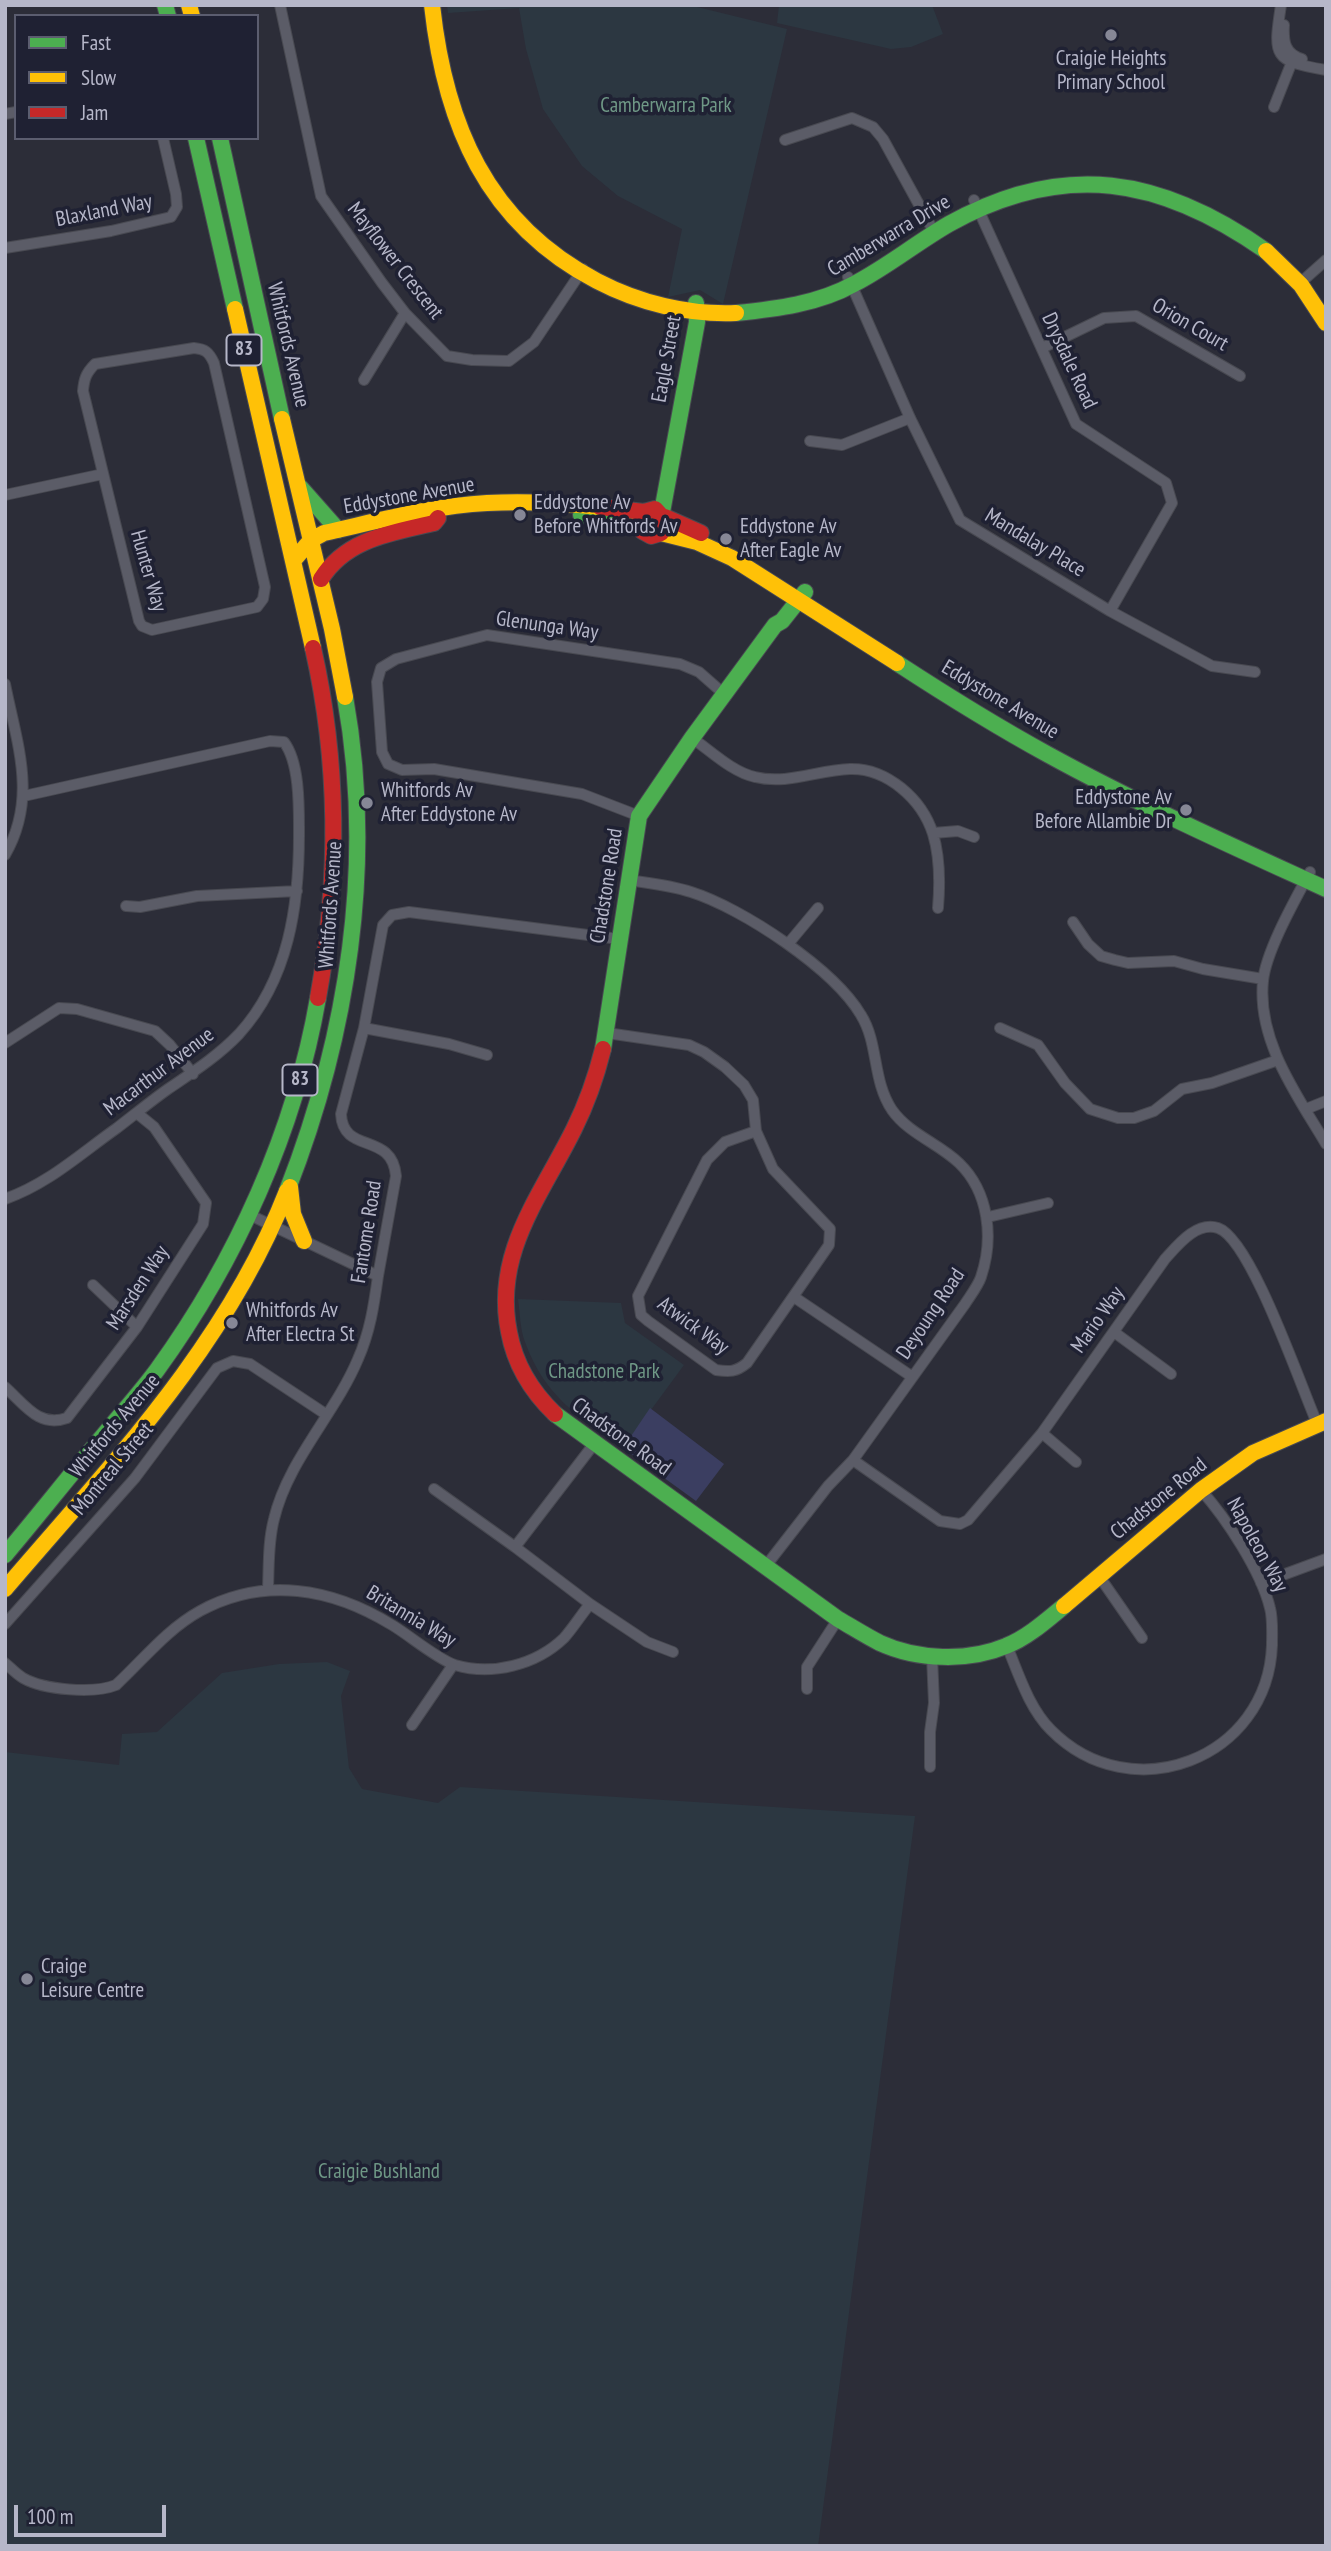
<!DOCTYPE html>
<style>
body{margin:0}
#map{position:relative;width:1331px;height:2551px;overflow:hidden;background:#2c2d38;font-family:"PT Sans Narrow",sans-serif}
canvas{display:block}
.frame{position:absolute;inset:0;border:7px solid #b6b7c9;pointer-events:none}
.legend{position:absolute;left:14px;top:14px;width:245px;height:126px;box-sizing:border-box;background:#1f2133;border:2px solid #5b5d6f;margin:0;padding:9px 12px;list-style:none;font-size:21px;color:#b6b7c9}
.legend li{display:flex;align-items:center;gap:14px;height:35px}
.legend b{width:35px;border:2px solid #5b5d6f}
.scale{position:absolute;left:14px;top:2505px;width:152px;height:32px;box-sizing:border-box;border:4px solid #b6b7c9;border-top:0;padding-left:9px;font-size:21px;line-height:24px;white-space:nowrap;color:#b6b7c9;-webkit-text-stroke:5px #1f2133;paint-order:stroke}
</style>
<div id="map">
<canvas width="1331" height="2551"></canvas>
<div class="frame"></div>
<ul class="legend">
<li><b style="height:9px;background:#4caf50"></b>Fast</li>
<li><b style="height:9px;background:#ffc107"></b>Slow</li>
<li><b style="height:9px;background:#c62828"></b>Jam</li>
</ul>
<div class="scale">100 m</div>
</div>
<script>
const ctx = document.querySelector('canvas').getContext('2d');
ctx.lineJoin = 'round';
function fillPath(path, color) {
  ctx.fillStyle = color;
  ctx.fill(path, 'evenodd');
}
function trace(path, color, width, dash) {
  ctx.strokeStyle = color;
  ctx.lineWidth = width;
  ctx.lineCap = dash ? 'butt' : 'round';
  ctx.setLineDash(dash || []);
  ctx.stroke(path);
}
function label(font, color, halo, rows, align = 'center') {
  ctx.font = font + ' "PT Sans Narrow",sans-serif';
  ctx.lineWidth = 7;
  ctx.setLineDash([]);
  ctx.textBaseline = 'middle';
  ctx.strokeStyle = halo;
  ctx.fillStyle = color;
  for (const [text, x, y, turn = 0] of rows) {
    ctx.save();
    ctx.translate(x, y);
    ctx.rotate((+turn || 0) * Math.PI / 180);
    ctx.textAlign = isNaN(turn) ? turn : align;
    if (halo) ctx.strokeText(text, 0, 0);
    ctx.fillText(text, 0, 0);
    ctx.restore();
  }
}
fillPath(new Path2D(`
 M447 5H689L787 29 723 304 700 290 668 297 682 229 618 196 582 166 543 109 526 49 519 8 448 13Z
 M779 5H932L943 34 911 47 891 49 777 23Z
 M518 1299 621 1303 625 1323 684 1365 623 1448C578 1416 545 1397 525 1342 520 1329 520 1313 518 1299Z
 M327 1662 350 1671 341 1696 349 1768 362 1789 438 1803 460 1787 915 1816 818 2546H5V1752L119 1765 122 1734 157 1732 222 1673 279 1664Z`), '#2c3741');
fillPath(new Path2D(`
 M650 1408 724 1464 696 1501 623 1448Z`), '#3b3e61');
const street = new Path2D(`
 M280 5 321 196 382 283 405 313 447 356 472 360 509 361 534 342 583 269
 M1281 5C1273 57 1273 61 1326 70
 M1284 25C1283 42 1285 54 1302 59
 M1274 107 1293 59
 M5 114 16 112
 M785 140 852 118 873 127 883 139 934 232
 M974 200 1076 424 1166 483 1172 503 1110 611
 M5 248 111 231 171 217 177 207 176 194 163 138
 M848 277 910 418 960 520 1110 611 1212 666 1255 672
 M1299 284 1326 260
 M194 348C205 349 209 352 214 363L265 587 263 599 257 607 152 630 142 626 139 621 83 391C84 379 86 373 95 364Z
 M1042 348 1104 318 1136 316 1240 376
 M364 380 405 313
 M810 441 842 445 910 418
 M5 495 103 474
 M5 684C17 744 38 798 5 855
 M692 738C711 751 732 772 755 777 787 785 818 770 850 769 887 768 922 799 933 834 940 857 940 884 938 908
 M639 816 582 794 434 769 402 770 388 764 382 752 377 682 381 668 396 659 487 635 680 664 699 672 724 694
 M933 833 958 831 974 837
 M1310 872C1295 900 1266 951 1263 981 1257 1041 1297 1095 1326 1144
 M628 880C649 883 670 885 691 892 742 908 834 969 861 1015 879 1044 872 1080 892 1110 909 1134 938 1143 959 1163 989 1192 994 1238 981 1277 978 1286 970 1296 965 1304L853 1460 828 1486 765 1567
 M126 906 140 907 197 896 297 891
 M1073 922 1088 944 1101 956 1115 960 1128 963 1174 961 1203 969 1263 979
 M788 944 818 908
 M364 1028 449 1044 487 1055
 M1000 1028 1038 1045 1065 1083 1090 1109 1118 1118H1134L1154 1111 1182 1089 1212 1083 1278 1060
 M607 1033 689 1045 704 1052 725 1067 744 1085 753 1100 756 1131 773 1169 830 1229 829 1245 747 1363C736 1372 730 1372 716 1370L648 1321 641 1315 638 1296 707 1160 725 1142 756 1131
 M5 1043 59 1008 77 1009 155 1031 170 1045 193 1074
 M1306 1109 1326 1101
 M5 1199C48 1184 80 1154 117 1128 134 1115 151 1101 168 1089 193 1072 218 1056 239 1034 289 979 299 905 299 835 299 808 300 763 284 742L270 741 24 796
 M250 1215 378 1276
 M988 1217 1048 1203
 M93 1285 137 1327
 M794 1297 911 1376
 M1114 1332 1171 1374
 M5 1387C25 1405 39 1428 67 1418L137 1327 203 1224 206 1203 154 1127 138 1114
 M1042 1433 1076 1462
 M853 1460 940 1521 960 1524 968 1520 1042 1433 1165 1259C1177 1246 1196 1221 1218 1228 1251 1239 1301 1387 1317 1423
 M434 1489 515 1547
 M1099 1576 1142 1638
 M1261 1583 1326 1559
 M268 1588C269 1565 268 1542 274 1519 288 1460 335 1414 358 1359 370 1332 374 1305 378 1276 384 1243 390 1209 396 1176 392 1131 343 1155 341 1114L364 1028 383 925 392 915 409 912 619 939
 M590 1604 647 1642 673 1652
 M5 1624 135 1478 217 1368 233 1361 250 1364 327 1415
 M1007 1646C1019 1675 1029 1708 1051 1730 1131 1811 1268 1759 1272 1645 1272 1633 1273 1619 1270 1608 1261 1571 1226 1518 1201 1490
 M5 1663C11 1668 16 1674 23 1678 44 1690 94 1694 116 1685 144 1659 166 1630 200 1611 264 1576 332 1588 392 1625 409 1635 437 1659 455 1665 492 1676 536 1665 564 1638 573 1628 581 1615 590 1604L515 1547 594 1444
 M807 1689V1667L838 1619
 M412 1725 453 1665
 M930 1767V1732L934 1703 932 1656`);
const fast = new Path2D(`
 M165 5 168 16
 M196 138 235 309
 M220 138 282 419
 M736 313C776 309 818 304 854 284 887 267 916 243 949 224 1064 160 1161 177 1266 251
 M300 487 338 530
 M662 512 697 322 696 303
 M581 515 640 527
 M897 663C946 695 996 726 1047 754 1138 804 1232 846 1326 889
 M603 1049 639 816 692 738 775 625 782 621 805 592
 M287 1191C348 1035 375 863 345 697
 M555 1414 838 1619C852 1627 866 1636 880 1643 917 1660 968 1662 1006 1646 1027 1638 1047 1620 1064 1606
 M5 1555C38 1516 70 1475 103 1436 121 1414 140 1393 157 1370 236 1261 295 1131 318 998`);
const slow = new Path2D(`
 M189 5 192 16
 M432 5C445 124 486 223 597 281 639 303 688 315 736 313
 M1266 251 1301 285 1326 323
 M235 309 313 648
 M282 419 332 629 345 697
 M661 533 697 542 732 558 897 663
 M293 561 311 540 324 533C378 521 432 506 487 503 524 501 563 503 600 507
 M290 1187 293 1214 304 1241
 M5 1589C111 1465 227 1345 287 1191
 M1064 1606 1201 1490 1253 1453 1326 1421`);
const jam = new Path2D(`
 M600 507 644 512 655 509 665 520V526L661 533 651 536 642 531 640 520 644 512
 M665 517 701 533
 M321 579C346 539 391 533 434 523L438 518
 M313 648C339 763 339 882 318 998
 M555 1414C531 1391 515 1365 509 1332 493 1253 541 1196 574 1129 587 1103 596 1077 603 1049`);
trace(street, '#484951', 12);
trace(fast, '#484951', 18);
trace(slow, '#484951', 18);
trace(jam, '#484951', 18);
trace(street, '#5b5c67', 10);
trace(fast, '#4caf50', 16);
trace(slow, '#ffc107', 16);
trace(jam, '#c62828', 16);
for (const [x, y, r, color] of [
 [1111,35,7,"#868796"],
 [520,515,7,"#868796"],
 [726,539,7,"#868796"],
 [367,803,7,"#868796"],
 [1186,810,7,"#868796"],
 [232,1323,7,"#868796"],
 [27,1979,7,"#868796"]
]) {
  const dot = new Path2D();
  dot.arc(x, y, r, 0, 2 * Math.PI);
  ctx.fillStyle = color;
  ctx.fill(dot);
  trace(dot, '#1f2133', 2.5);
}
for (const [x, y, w] of [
 [244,350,35],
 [300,1080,35]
]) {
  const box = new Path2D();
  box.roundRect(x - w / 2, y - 15.5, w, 31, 5);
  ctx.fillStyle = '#1f2133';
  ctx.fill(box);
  trace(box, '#b6b7c9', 2);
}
label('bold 19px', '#b6b7c9', null, [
 ["83",244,350],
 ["83",300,1080]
]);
label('21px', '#b6b7c9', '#1f2133', [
 ["Craigie Heights",1111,59,"center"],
 ["Primary School",1111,83,"center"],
 ["Eddystone Av",534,503],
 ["Before Whitfords Av",534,527],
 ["Eddystone Av",740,527],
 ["After Eagle Av",740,551],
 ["Whitfords Av",381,791],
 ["After Eddystone Av",381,815],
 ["Eddystone Av",1172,798,"right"],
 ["Before Allambie Dr",1172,822,"right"],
 ["Whitfords Av",246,1311],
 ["After Electra St",246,1335],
 ["Craige",41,1967],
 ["Leisure Centre",41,1991]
], 'left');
label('21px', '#6f9886', '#1f2133', [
 ["Camberwarra Park",666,106],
 ["Chadstone Park",604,1372],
 ["Craigie Bushland",379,2172]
]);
label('21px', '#b6b7c9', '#1f2133', [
 ["Blaxland Way",104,211,-11],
 ["Camberwarra Drive",889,236,-31],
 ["Mayflower Crescent",395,261,52],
 ["Orion Court",1190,325,30],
 ["Whitfords Avenue",288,345,77],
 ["Eagle Street",667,359,-80],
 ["Drysdale Road",1069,361,65],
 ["Eddystone Avenue",409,496,-10],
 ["Mandalay Place",1035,543,31],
 ["Hunter Way",148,571,74],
 ["Glenunga Way",547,626,8],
 ["Eddystone Avenue",1000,700,31],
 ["Chadstone Road",607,886,-81],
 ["Whitfords Avenue",331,905,-86],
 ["Macarthur Avenue",159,1072,-37],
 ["Fantome Road",367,1232,-81],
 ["Marsden Way",138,1288,-57],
 ["Deyoung Road",931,1314,-56],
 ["Mario Way",1098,1320,-55],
 ["Atwick Way",693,1326,36],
 ["Whitfords Avenue",115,1426,-50],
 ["Chadstone Road",621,1437,36],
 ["Montreal Street",113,1469,-50],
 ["Chadstone Road",1159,1499,-39],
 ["Napoleon Way",1257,1545,61],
 ["Britannia Way",411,1617,31]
]);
</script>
